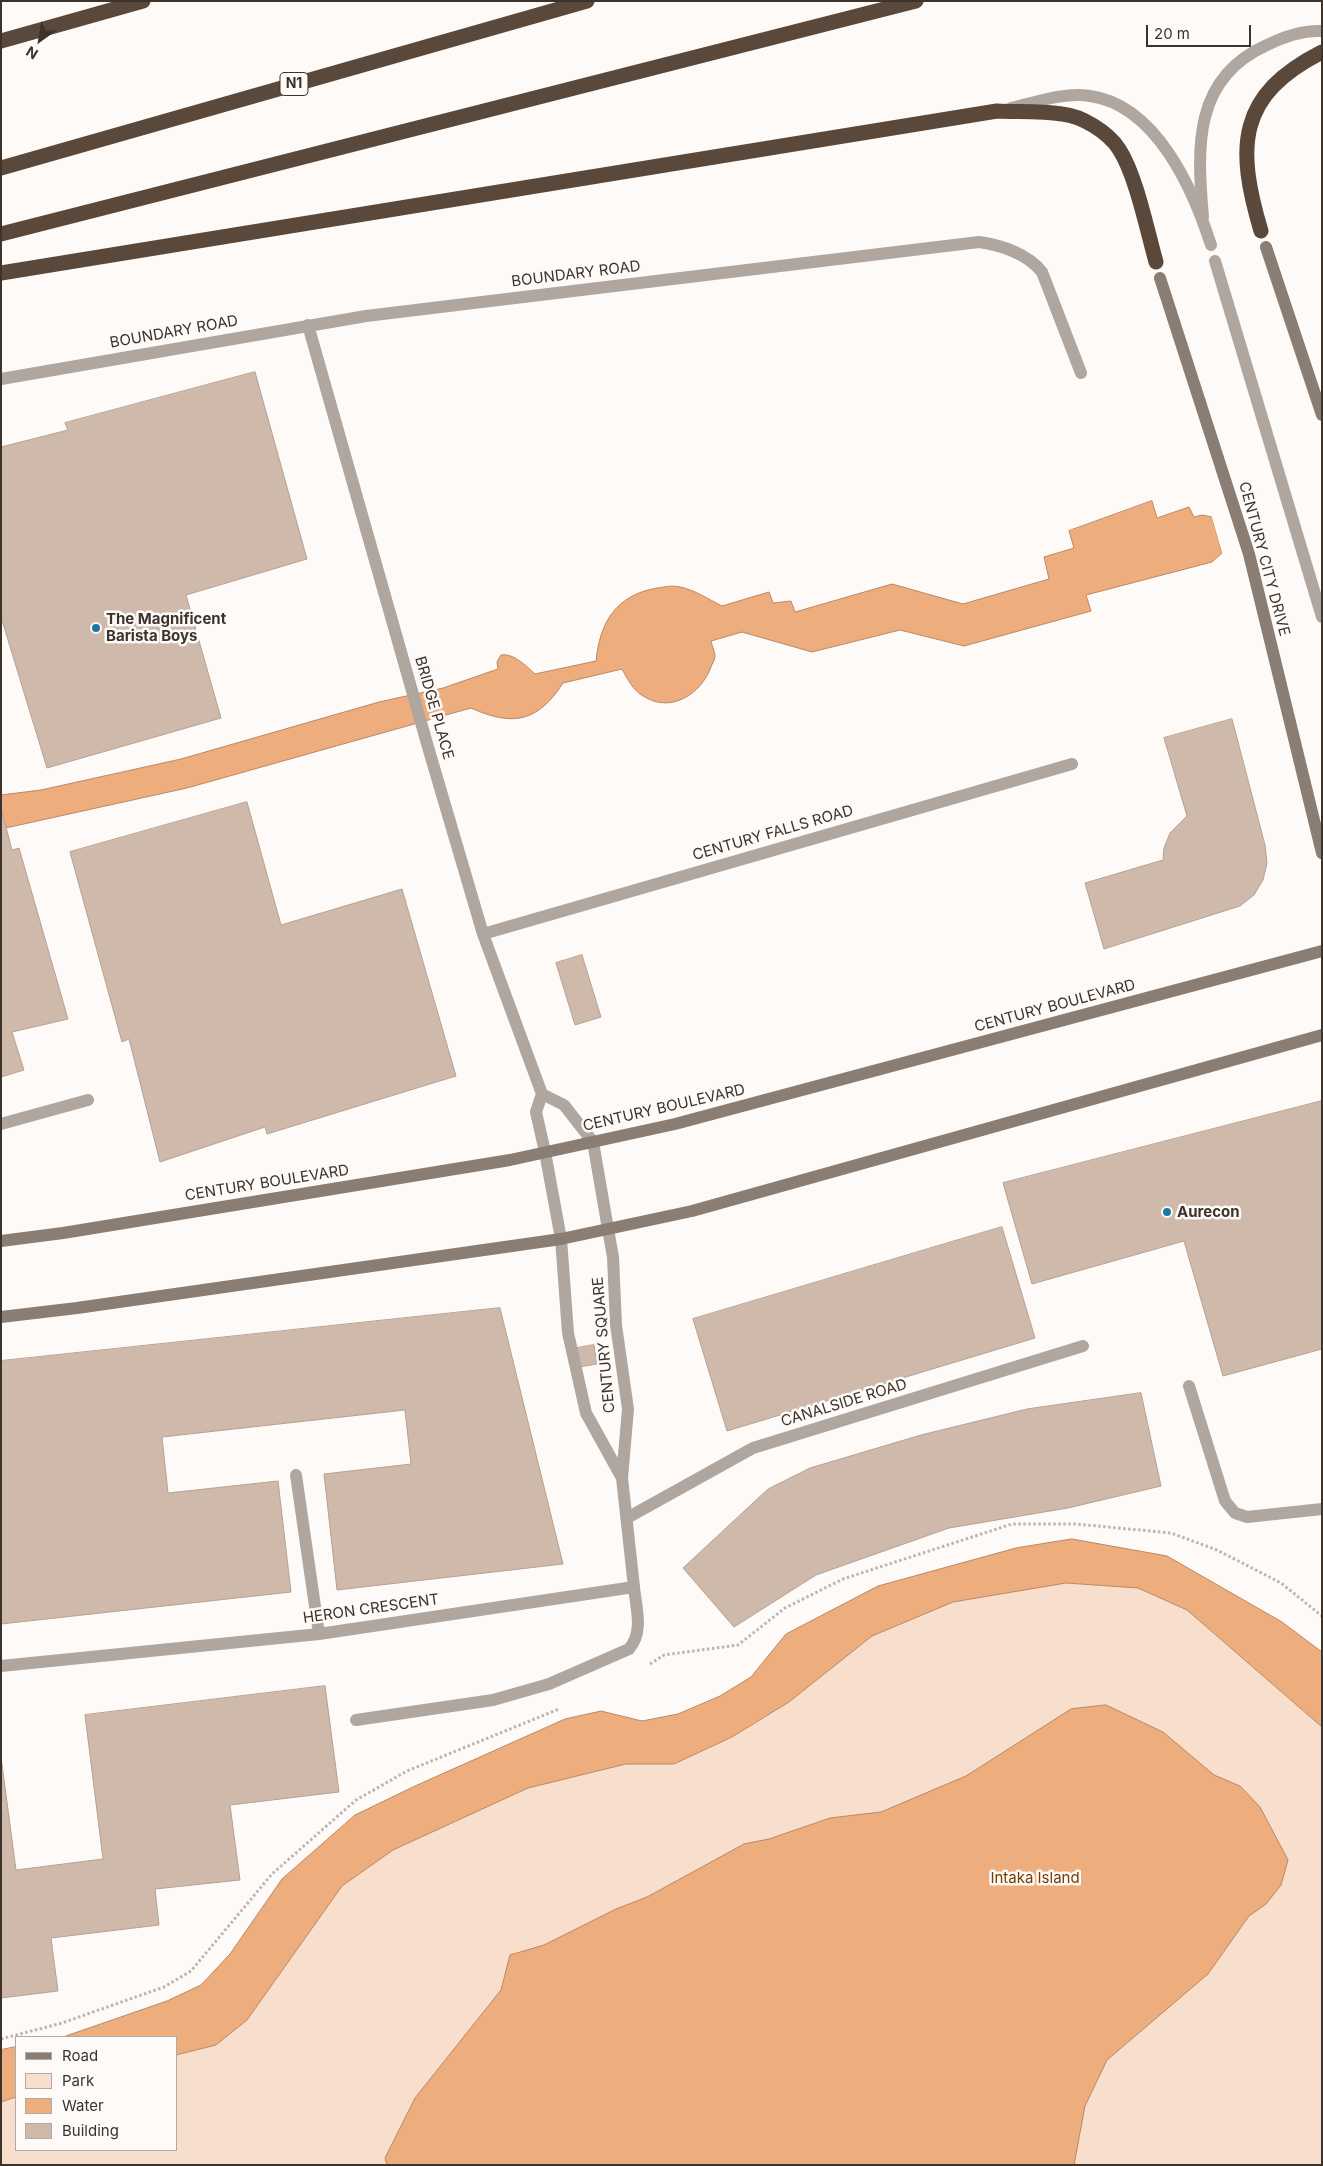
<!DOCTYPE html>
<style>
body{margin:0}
#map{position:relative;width:1323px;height:2166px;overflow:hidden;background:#fefaf7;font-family:Inter,sans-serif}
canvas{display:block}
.frame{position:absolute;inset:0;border:2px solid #3c332d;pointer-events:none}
.legend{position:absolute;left:15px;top:2036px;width:162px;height:115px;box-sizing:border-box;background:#fefaf7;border:1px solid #b0aaa6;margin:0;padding:6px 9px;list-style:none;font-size:15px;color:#3c332d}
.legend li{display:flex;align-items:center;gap:10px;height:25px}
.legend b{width:25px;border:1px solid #b0aaa6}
.north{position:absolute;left:15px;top:15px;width:50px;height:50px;-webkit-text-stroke:4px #fefaf7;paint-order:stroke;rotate:212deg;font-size:14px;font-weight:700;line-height:20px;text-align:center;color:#3c332d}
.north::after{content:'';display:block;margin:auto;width:18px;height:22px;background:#3c332d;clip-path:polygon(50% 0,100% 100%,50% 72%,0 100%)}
.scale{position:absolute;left:1146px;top:25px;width:105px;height:22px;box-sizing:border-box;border:2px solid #3c332d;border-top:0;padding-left:6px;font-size:15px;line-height:18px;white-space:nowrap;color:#3c332d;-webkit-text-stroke:4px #fefaf7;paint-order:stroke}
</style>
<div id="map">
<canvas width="1323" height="2166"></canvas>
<div class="frame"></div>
<ul class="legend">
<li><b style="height:6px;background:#8a7d73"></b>Road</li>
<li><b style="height:14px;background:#f8dfcd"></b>Park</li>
<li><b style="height:14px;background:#eead7d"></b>Water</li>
<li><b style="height:14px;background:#ceb9aa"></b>Building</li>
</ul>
<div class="north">N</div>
<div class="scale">20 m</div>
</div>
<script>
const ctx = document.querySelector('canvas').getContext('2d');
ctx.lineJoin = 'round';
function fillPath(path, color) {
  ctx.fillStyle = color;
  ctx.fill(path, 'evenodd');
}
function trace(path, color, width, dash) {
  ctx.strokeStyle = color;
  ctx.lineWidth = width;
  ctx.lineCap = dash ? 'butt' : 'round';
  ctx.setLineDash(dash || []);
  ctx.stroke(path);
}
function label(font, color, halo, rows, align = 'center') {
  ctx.font = font + ' Inter,sans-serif';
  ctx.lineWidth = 5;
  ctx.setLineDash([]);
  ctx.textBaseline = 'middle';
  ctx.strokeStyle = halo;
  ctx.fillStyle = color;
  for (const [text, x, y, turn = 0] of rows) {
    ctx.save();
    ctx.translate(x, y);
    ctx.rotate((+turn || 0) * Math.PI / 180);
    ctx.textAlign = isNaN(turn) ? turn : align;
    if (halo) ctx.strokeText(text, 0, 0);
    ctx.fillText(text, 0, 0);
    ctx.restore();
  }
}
fillPath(new Path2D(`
 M1066 1583 1138 1588 1187 1610 1322 1727V2165H1V2102L16 2097V2150H176V2055L216 2045 247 2020 342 1886 393 1850 528 1788 626 1764H674L732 1737 789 1702 872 1636 953 1602Z`), '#f8dfcd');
const water = new Path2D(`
 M1152 501 1157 518 1189 507 1194 517 1202 515 1212 517 1222 553 1212 562 1086 595 1091 611 964 646 900 630 812 652 742 632 711 641C712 646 715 652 715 656 715 660 712 664 711 667 701 694 671 714 643 696 633 690 628 680 622 669L563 683C538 722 513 727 471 708L187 788 1 829V795L41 790 181 759 379 702 443 688 498 669 497 662 501 655C514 653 526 666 535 674L596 661C600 622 616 595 657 588 664 587 673 585 680 587 695 590 708 599 722 606L769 592 773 603 791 601 795 612 892 584 963 604 1049 579 1044 557 1074 548 1069 531Z
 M1072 1539 1167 1556 1282 1622 1322 1652V1727L1187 1610 1138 1588 1066 1583 953 1602 872 1636 789 1702 732 1737 674 1764H626L528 1788 393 1850 342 1886 247 2020 216 2045 176 2055V2037H63L167 2001 201 1985 230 1954 282 1879 355 1815 415 1786 565 1719 601 1711 642 1721 678 1714 720 1696 751 1677 786 1634 878 1586 1016 1548Z
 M1106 1705 1163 1732 1214 1775 1240 1786 1260 1807 1288 1860 1281 1885 1266 1904 1249 1916 1208 1974 1107 2060 1085 2106 1074 2165H387L385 2158 415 2098 501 1990 510 1955 544 1945 616 1909 647 1897 744 1844 769 1839 830 1818 881 1812 966 1776 1071 1709Z
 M16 2047V2097L1 2102V2050Z`);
fillPath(water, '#eead7d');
trace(water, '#b98865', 1);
fillPath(new Path2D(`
 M1322 483V527L1223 556 1211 514Z`), '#fefaf7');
const building = new Path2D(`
 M255 372 307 559 186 595 221 718 47 768 1 617V447L68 430 65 423Z
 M1232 719 1265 845 1267 863 1263 880 1254 895 1240 906 1104 949 1085 883 1163 860 1164 848 1170 833 1187 816 1164 738Z
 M247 802 281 925 402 889 456 1076 267 1134 265 1127 160 1162 129 1039 122 1042 70 852Z
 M1 808 12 850 19 848 68 1019 12 1032 24 1070 1 1077Z
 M582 955 601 1017 575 1025 556 963Z
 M1322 1101V1349L1223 1376 1184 1241 1032 1284 1003 1183Z
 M1002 1227 1035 1338 727 1431 693 1319Z
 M500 1308 563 1564 337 1590 324 1474 411 1464 405 1410 162 1437 168 1493 278 1481 291 1592 1 1624V1361Z
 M594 1345 597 1364 580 1367 577 1348Z
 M1141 1393 1161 1486 1068 1508 949 1528 816 1575 734 1627 683 1568 768 1489 810 1468 921 1435 1027 1409Z
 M325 1686 339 1792 230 1805 240 1880 155 1889 159 1925 51 1938 58 1991 1 1998V1757L16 1870 103 1859 85 1715Z`);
fillPath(building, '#ceb9aa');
trace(building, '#b6a192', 1);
trace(new Path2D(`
 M650 1664 664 1655 738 1645 785 1608 843 1579 1012 1524H1076L1171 1533 1217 1550 1281 1583 1322 1616
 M1 2039 62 2023 164 1987 191 1971 272 1874 356 1800 407 1771 559 1709`), '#bbb6b2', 3, [2.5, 2.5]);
trace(new Path2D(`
 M1011 108C1037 102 1064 92 1090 96 1156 105 1193 189 1211 245
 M1203 217C1197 147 1193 78 1267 45 1285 36 1302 30 1322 31
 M1215 261 1322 617
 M1 1124 88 1100
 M561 1239 568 1333 586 1413 622 1478
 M1189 1386 1225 1501 1235 1513 1247 1517 1322 1509
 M296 1475 319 1634
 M627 1518 753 1448 1083 1346
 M1 1666 319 1634 634 1587 622 1478 628 1409 616 1325 613 1257 608 1229
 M356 1720 493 1700 549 1684 629 1649C644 1632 636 1608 634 1587`), '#afa69f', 12);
trace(new Path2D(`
 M308 325 428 747 483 934 542 1094 536 1112 545 1152 561 1239
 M1 379 366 316 979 242C1001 245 1028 254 1042 272L1081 373
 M483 934 1072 764
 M542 1094 564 1105 593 1142 608 1229`), '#afa69f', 12);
trace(new Path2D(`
 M1266 247 1322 415
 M1160 278 1249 554 1322 853
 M1 1241 63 1233 510 1160 675 1124 1322 951
 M1 1317 77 1308 561 1239 692 1211 1322 1035`), '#8a7d73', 12);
trace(new Path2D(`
 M1 41 143 1
 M1 168 587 1
 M1261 231C1236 147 1237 95 1322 52
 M1 234 916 1
 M1 273 997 111C1018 112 1040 111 1062 114 1082 116 1108 132 1119 149 1136 175 1147 230 1156 262`), '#5a483a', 15);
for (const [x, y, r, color] of [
 [96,628,5,"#1e76a5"],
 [1167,1212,5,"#1e76a5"]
]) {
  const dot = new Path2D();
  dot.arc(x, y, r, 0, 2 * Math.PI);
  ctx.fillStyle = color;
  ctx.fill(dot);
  trace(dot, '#fefaf7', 2);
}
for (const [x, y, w] of [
 [294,84,28]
]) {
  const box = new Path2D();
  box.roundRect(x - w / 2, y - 11.5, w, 23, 4);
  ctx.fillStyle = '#fefaf7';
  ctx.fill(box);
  trace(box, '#3c332d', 1);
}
label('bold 14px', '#3c332d', null, [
 ["N1",294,84]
]);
label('15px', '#3c332d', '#fefaf7', [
 ["BOUNDARY ROAD",576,274,-7],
 ["BOUNDARY ROAD",174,332,-10],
 ["CENTURY CITY DRIVE",1264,559,75],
 ["BRIDGE PLACE",434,708,74],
 ["CENTURY FALLS ROAD",773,833,-16],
 ["CENTURY BOULEVARD",1055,1006,-15],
 ["CENTURY BOULEVARD",664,1108,-13],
 ["CENTURY BOULEVARD",267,1183,-9],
 ["CENTURY SQUARE",604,1345,-95],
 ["CANALSIDE ROAD",844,1403,-17],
 ["HERON CRESCENT",371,1609,-8]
]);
label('bold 15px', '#3c332d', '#fefaf7', [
 ["The Magnificent",106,619],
 ["Barista Boys",106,636],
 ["Aurecon",1177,1212]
], 'left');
label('15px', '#773d00', '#fefaf7', [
 ["Intaka Island",1035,1878]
]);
</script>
